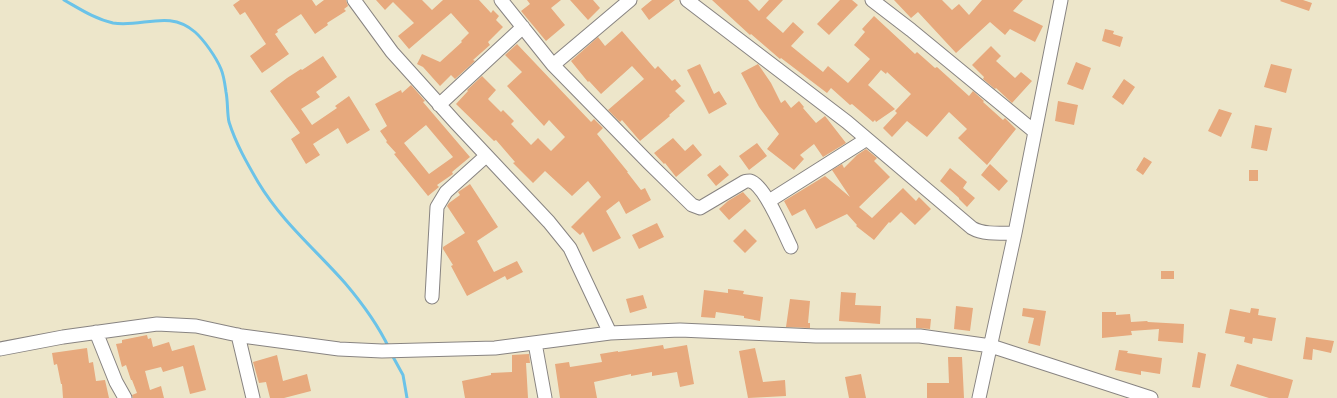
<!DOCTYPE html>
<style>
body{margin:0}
canvas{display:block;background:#ede6ca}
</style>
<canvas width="1337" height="398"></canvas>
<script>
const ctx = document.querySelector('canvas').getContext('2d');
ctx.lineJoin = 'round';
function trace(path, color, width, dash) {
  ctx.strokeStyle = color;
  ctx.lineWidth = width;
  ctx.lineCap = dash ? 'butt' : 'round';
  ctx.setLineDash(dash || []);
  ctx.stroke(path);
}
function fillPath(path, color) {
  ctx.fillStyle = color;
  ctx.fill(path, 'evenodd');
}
trace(new Path2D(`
 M64 0C80 9 95 19 113 23 142 28 169 9 195 32 204 40 216 57 221 69 224 76 225 85 226 92 228 102 227 113 229 122 236 144 247 163 258 182 282 222 315 249 345 283 362 303 378 325 389 348
 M392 355 403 375 407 398`), '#6bc3e8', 3);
fillPath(new Path2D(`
 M240 0H312L316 6 324 0H346L348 6 344 9 346 11 327 23 328 25 315 34 301 14 277 30 278 32 275 34 289 54 262 73 250 56 266 44 245 12 240 15 233 5Z
 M376 0H422L432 10 443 0H479L491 13 493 10 499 16 496 20 503 27 488 42 490 45 473 60 475 61 455 79 451 75 440 86 423 67 417 64 422 54 440 62 462 42 461 41 469 33 451 13 409 49 398 36 414 23 393 2 385 10Z
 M527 0H561L551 8 565 25 546 41 521 11 530 4Z
 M570 0H593L600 8 588 20Z
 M652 0H675L649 20 641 9Z
 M712 0H748L759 11 769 0H783L766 18 783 33 793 22 804 32 791 46 823 72 828 66 848 83 870 59 854 45 865 32 862 29 874 16 915 54 917 52 935 68 937 67 969 96 973 91 984 101 983 102 1003 120 1005 118 1016 129 987 165 958 138 967 129 949 112 927 137 907 121 892 137 883 128 897 113 895 111 911 94 887 72 886 74 881 70 868 85 895 109 876 122 875 120 873 122 852 104 850 105 831 88 827 93 781 58 780 59 751 34 750 35Z
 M840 0H852L858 5 829 35 817 24Z
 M894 0H942L952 10 959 4 969 15 982 0H1023L1013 11 1043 26 1035 42 1010 29 1005 35 990 22 956 53 918 12 911 18Z
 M1281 0H1303L1312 3 1309 11 1280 1Z
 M1105 29 1114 31 1113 34 1123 37 1120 47 1102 41Z
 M622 31 655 69 658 66 672 81 675 79 681 86 675 91 685 101 669 115 670 116 640 141 622 120 620 122 608 110 644 79 632 66 601 94 589 81 588 82 571 61 598 37 605 46Z
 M517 44 591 122 594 119 603 128 597 134 628 172H627L641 190 645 188 651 200 626 214 619 201 606 211 621 238 593 252 583 232 580 235 571 227 601 197 588 181 572 196 545 171 533 183 513 163 515 162 496 140 494 141 456 104 468 91 467 90 482 76 496 90 488 99 501 112 503 110 514 121 511 124 531 145 538 138 551 151 565 137 549 120 544 126 507 86 522 72 505 55Z
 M991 46 1001 56 996 61 1015 78 1021 72 1032 81 1012 103 996 88 995 89 983 79 984 77 972 65Z
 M323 56 337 77 316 92 320 97 301 109 312 125 337 108 335 106 349 96 370 130 347 144 338 128 313 144 320 155 306 164 291 139 300 133 270 91 287 78 301 69 302 70Z
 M1076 62 1091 68 1083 90 1067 84Z
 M700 64 714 94 719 91 727 104 709 114 687 70Z
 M758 64 771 83 781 103 785 100 791 108 799 101 804 107 803 108 816 123 825 116 846 143 823 157 814 144 800 155 804 159 794 170 767 149 779 134 759 107 741 73Z
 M1271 64 1292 69 1286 93 1264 87Z
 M1124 79 1135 87 1123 105 1112 97Z
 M411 85 425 101 423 102 470 157 452 172 453 174 437 185 439 187 428 196 394 154 396 153 386 142 387 141 380 131 387 126 375 104 401 90 402 93ZM426 125 453 157 429 174 404 143Z
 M1058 101 1078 105 1074 125 1055 121Z
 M1219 109 1232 113 1221 137 1208 131Z
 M1255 125 1272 128 1267 151 1251 148Z
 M673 138 685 151 693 144 702 155 676 177 665 163 664 164 654 153Z
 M757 143 767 156 749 170 739 156Z
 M866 149 877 158 874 161 890 177 859 207 872 218 903 188 916 201 919 197 931 209 915 225 901 212 890 223 889 222 874 240 856 226 857 225 847 214 816 229 805 209 792 216 784 201 825 176 850 197 832 170 842 164 844 168 857 155Z
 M1144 157 1152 162 1143 175 1136 170Z
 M990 164 1008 181 999 191 981 175Z
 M720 165 729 175 716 186 707 175Z
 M950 168 967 182 963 188 975 198 967 207 959 199V198L940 181Z
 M1249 170H1258V181H1249Z
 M470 184 498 227 477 241 494 272 517 261 523 272 507 280 505 276 467 296 451 266 453 265 443 249V247L465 233 447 206 449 203 460 195 458 192Z
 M743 192 751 201 729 220 719 209 728 201Z
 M657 223 664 237 639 249 632 235Z
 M745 229 757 241 745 253 733 241Z
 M1161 271H1174V279H1161Z
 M728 289 744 291 743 294 763 297 760 321 744 318V316L716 312 715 318 701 317 704 290 728 293Z
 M841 292 856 293 855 305 881 306 880 324 839 321Z
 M643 295 647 308 630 313 626 299Z
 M790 299 810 301 808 323H810V328L786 327Z
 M956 306 973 308 970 331 954 329Z
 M1023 308 1046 311 1040 346 1028 343 1034 318 1022 316Z
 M1251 308 1259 309 1258 315 1276 318 1272 341 1253 338 1252 344 1244 342 1245 337 1225 333 1230 309 1250 313Z
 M1102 312H1116V315L1130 314 1131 322 1147 321 1148 322 1184 324 1183 343 1158 341 1159 329 1131 331 1132 335 1102 338Z
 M916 318 931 319 930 329 916 328Z
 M147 335 148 339 151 338 153 347 169 342 172 351 194 345 206 390 190 394 183 366 163 372 161 367 145 371 150 390 161 386 164 398H133L132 395 137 393 132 380H131L126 365 122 367 116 344 122 343V340Z
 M1306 337 1334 341 1331 353 1313 349 1312 360 1303 359Z
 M663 345 664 349 687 345 694 384 680 387 677 372 652 376V372L631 376V374L594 382 597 398H560L555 364 569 362 570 367 602 362 600 354 618 351V352Z
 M87 348 89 363 93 362 96 381 105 380 109 398H63L62 384H61L57 364 54 365 52 353Z
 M755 348 763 382 785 380 786 396 748 398 739 351Z
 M1119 350 1128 351 1127 353 1162 358 1160 374 1141 371V375L1115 370Z
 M1198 352 1206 354 1200 388 1192 387Z
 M529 354 530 363H526L528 398H465L462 381 491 375V373L512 372V355Z
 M277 355 283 381 307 374 311 391 284 398H270L266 382 259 383 253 362Z
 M948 357H962L964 398H927V383H949Z
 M1237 364 1293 380 1288 398H1269L1230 386Z
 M861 374 866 398H849L845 377Z`), '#e7a97d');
const street = new Path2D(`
 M354 0 392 52 456 123 549 222 570 248 610 333
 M501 0 553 65 649 163 692 205 700 208 744 182C745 181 749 181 750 181 765 185 784 233 791 247
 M687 0 847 122 972 228C984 235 1002 233 1015 233
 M872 0 911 30 1035 132
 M553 65 630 0
 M439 105 523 27
 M769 201 867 139
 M432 297 437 207 446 192 486 156
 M96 332 116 382 125 398
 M238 335 253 398
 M535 343 545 398
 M0 349 63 337 157 324 196 326 242 336 339 349 382 351 495 348 610 333 680 330 816 336H920L991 346 1151 398
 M979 398 1015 233 1061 0`);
trace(street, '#888482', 15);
trace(street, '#fff', 13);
</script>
